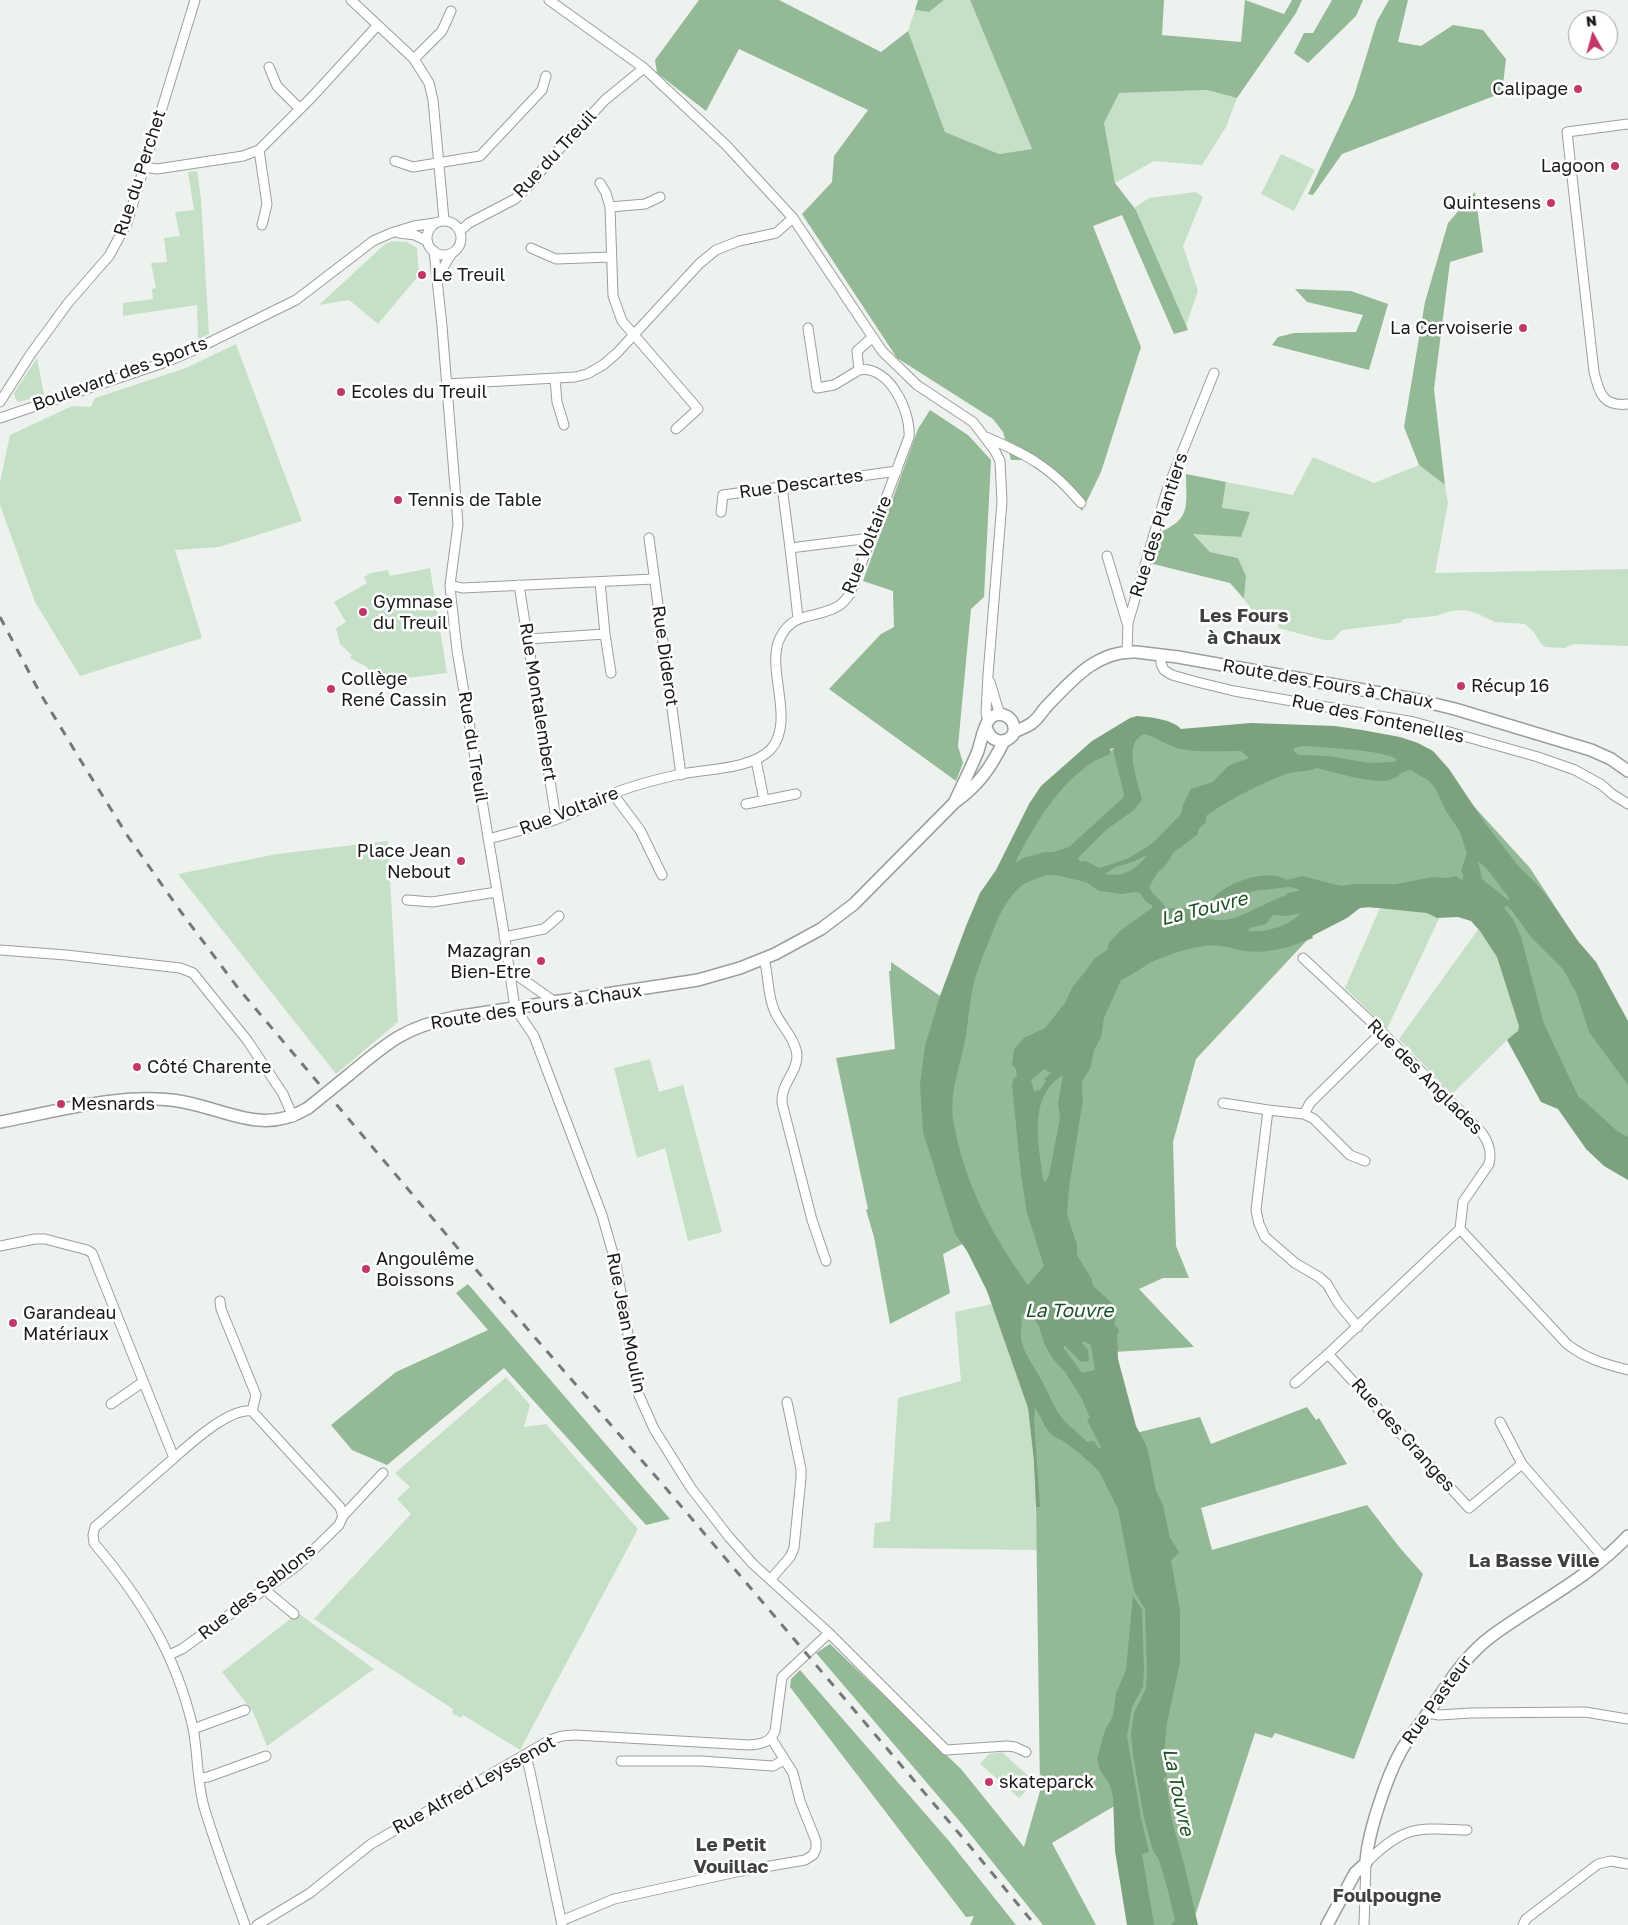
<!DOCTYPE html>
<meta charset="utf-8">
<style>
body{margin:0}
#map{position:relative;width:1628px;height:1925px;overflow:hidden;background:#edf2ee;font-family:"Golos Text",sans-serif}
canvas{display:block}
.north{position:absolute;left:1568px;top:10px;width:50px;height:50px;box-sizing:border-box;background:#fff;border:1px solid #a3a4a3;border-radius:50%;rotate:353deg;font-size:14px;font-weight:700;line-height:20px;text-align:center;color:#191b19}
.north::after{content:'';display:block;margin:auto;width:18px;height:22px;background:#c33669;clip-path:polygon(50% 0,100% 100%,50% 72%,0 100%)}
</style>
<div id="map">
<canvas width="1628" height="1925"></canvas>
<div class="north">N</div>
</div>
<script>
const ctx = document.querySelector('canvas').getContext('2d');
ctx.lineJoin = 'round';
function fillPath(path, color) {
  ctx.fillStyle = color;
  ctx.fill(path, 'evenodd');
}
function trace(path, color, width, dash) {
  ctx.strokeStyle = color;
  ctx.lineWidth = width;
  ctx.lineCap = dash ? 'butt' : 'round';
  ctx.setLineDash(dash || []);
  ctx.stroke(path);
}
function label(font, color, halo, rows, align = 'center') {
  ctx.font = font + ' "Golos Text",sans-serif';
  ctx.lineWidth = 5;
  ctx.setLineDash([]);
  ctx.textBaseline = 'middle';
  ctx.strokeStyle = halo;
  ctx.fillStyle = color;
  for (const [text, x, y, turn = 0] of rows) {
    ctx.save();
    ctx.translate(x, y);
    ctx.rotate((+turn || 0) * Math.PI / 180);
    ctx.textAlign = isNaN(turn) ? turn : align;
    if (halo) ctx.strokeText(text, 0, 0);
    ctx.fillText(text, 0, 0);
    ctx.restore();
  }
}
fillPath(new Path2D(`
 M944 0H970L1032 149 999 154 945 132 908 31 915 10 929 12Z
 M1207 90 1237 98 1226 127 1202 165 1154 161 1115 183 1104 123 1118 93Z
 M1281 154 1315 170 1294 211 1261 194Z
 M197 171 201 199 209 334 198 339 197 305 123 316V303L153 299 152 289 156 288 151 263 167 262 164 238 180 236 175 212 194 210 188 172Z
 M1196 192 1203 197 1183 246 1198 291 1186 326 1135 207 1149 198Z
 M392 241 407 242 417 248 419 275 378 324 349 300 319 305 385 244Z
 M236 344 302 521 219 547 175 550 202 638 80 676 35 602 0 505V482L10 435 72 406 91 407 95 398 186 368Z
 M37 358 44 395 19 402 16 400 14 393Z
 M1313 457 1374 483 1419 465 1445 485 1448 503 1435 573 1628 569V646L1574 644 1565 648 1546 647 1542 645 1533 631 1525 624 1495 622 1476 613 1465 610 1451 611 1436 616 1404 619 1400 623 1342 630 1333 640H1324L1278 628 1279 618 1253 611 1244 599 1246 576 1238 558 1210 552 1192 533 1241 537 1222 508 1226 482 1293 495Z
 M430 568 447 673 376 682 367 667 350 658 352 655 340 644 336 628 346 622 334 602 367 583 364 577 371 573 388 570 390 576Z
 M388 841 398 1022 336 1074 178 874 277 854Z
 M1380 908 1443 910 1387 1029 1345 988Z
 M1485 920 1533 1025 1507 1040 1452 1094 1399 1039Z
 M650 1059 659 1092 683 1085 722 1232 688 1241 665 1148 637 1158 614 1068Z
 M992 1304 1028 1408 1034 1462 1037 1550 873 1548 875 1523 890 1521 898 1398 961 1381 955 1312Z
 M506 1377 530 1405 524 1427 546 1424 638 1529 520 1750 463 1715 461 1718 452 1713 453 1709 314 1619 411 1514 397 1499 410 1487 395 1473Z
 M298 1613 374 1669 267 1746 253 1712 222 1672Z
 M1002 1752 1035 1782 1019 1798 980 1764 989 1754Z`), '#c6e0c8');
fillPath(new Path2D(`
 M699 0H779L881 52 908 31 945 132 999 154 1032 149 970 0H1164L1162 35 1241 42 1245 0 1284 14 1292 0H1302L1296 13 1237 98 1207 90 1119 93 1104 123 1115 183 1136 210 1188 330 1174 334 1122 215 1093 226 1141 347 1101 472 1082 511 1060 483 1030 460H1011L1003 432 993 419 897 358 802 214 832 182 834 156 868 110 739 49 706 111 657 73 655 60Z
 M918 0H944L929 12 915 10Z
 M1332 0H1363L1356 16 1308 63 1294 53 1304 33H1313Z
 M1389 0H1408L1398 42 1421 46 1453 25 1483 30 1506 59 1502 93 1342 154 1313 195 1308 194 1354 96 1377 21Z
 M1475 192 1483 252 1450 262 1434 389 1445 485 1419 465 1404 427 1425 302 1448 223Z
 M1295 289 1351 291 1388 304 1369 370 1272 345 1278 337 1294 333 1356 332 1363 315 1307 302Z
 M930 410 968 435 991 460 984 597 971 609 958 746 963 763 956 781 829 689 881 634 894 627 893 591 863 581 918 429Z
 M1186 474 1226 482 1222 508 1250 512 1241 537 1193 534 1210 552 1238 558 1246 576 1244 599 1230 583 1149 563 1158 533C1192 519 1186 506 1186 474Z
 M1142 730 1282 731 1431 759 1530 868 1610 991 1628 1025V1159L1598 1147 1485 920 1443 910 1360 907 1312 935 1196 1059 1173 1142 1176 1246 1189 1278H1163L1139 1289 1194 1347 1114 1352 1136 1433 1200 1417 1211 1444 1307 1407 1316 1420 1319 1418 1347 1464 1201 1508 1212 1550 1367 1505 1400 1548 1423 1574 1354 1759 1275 1733 1272 1738 1255 1733 1196 1913 1174 1925H1144L1116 1805 1052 1843 1096 1925H1043L962 1824 816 1653 830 1644 961 1769 1024 1847 1040 1791 1036 1507 1032 1401 970 1240 943 1254 950 1293 890 1324 874 1237 866 1210 868 1209 836 1058 895 1049 889 971H891V962L940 996 1030 819 1058 785Z
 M468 1284 670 1519 646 1525 504 1368 387 1465 352 1450 331 1425 396 1372 488 1330 456 1293Z
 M800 1670 949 1841 1016 1925H970L974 1916 966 1917 790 1687 791 1679Z`), '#93b996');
fillPath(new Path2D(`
 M1137 716C1150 717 1172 719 1181 729L1251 723 1335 726 1362 730 1400 737 1418 743 1433 751 1449 769 1485 823 1519 867 1537 884 1549 899 1578 941 1596 962 1628 1021V1085L1589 1032 1577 994 1563 969 1531 937 1513 912 1507 906 1504 908 1513 919 1521 937 1544 1024 1579 1098H1581L1617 1131 1628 1137V1180L1604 1166 1586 1149 1558 1109 1541 1102 1507 1040 1518 1031 1519 1026 1497 957 1480 931 1471 921 1458 917 1437 918 1427 913 1369 907 1360 908 1347 918 1312 936 1313 938C1288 948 1266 955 1239 950 1227 947 1218 944 1205 946 1187 948 1170 954 1154 961 1142 967 1133 975 1121 980L1104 1018 1101 1037 1094 1050 1090 1069 1082 1081V1095L1083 1099 1069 1188 1067 1214 1077 1245V1255L1091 1278 1093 1286 1113 1304 1116 1316 1114 1324 1119 1330 1117 1335 1118 1359 1136 1426 1147 1447 1156 1491 1163 1505 1170 1538 1179 1552 1171 1561 1180 1610V1662L1167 1723 1164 1755 1167 1776 1163 1779 1164 1782H1166L1172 1821 1184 1864 1198 1925H1171L1175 1920 1167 1887 1159 1860 1153 1851 1144 1818 1133 1755 1131 1734 1134 1713 1146 1688 1147 1675 1145 1609 1134 1591 1118 1509 1099 1471 1077 1451 1063 1441 1053 1436 1046 1428 1035 1407 1034 1421 1040 1507H1036L1034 1462 1028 1408 987 1291 967 1251 955 1234 923 1132 920 1084 925 1046 940 996 966 926 980 893 996 870 1029 804 1041 786 1092 741 1130 718ZM1145 734C1155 737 1164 743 1174 747 1189 753 1223 751 1241 751L1249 758 1228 766 1213 782 1191 789 1183 805 1181 814 1153 843 1129 858 1100 868 1085 861 1080 862 1078 858 1106 830 1134 810 1142 800C1140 784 1120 742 1145 734ZM1301 746C1318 747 1389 750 1397 760L1393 762 1369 763 1329 756 1298 755 1294 751V748ZM1114 748V754L1124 794 1123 798 1069 847 1053 852H1045L1023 858 1015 863C1034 824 1067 769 1110 754V749ZM1317 768C1338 773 1362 781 1384 781 1395 781 1400 772 1410 770L1428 780 1435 788 1446 811 1459 830 1467 853 1461 871 1463 875V879L1461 880 1456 876 1448 878 1433 877 1396 884H1356L1341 886 1302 876 1287 880C1269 869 1237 880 1221 891 1216 895 1211 901 1205 903 1193 909 1179 909 1166 908 1162 901 1153 895 1149 887L1158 872 1165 866 1174 852 1198 834V830L1206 822V816C1226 801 1262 783 1286 774 1296 771 1307 772 1317 768ZM1147 855C1137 869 1123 878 1105 874L1116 867 1133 862ZM1478 861 1487 869 1510 899 1508 900 1482 879ZM1047 875H1055L1086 882 1099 891 1122 894 1135 892 1140 893 1146 902 1152 905V908L1121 930 1109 943 1107 950 1094 959 1085 972 1073 986 1065 1003 1045 1028 1024 1038 1014 1049 1012 1065 1016 1069 1017 1077 1014 1078 1012 1084 1021 1175 1027 1213 1044 1266 1028 1285C993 1237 964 1183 954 1124 948 1093 961 1065 966 1035 969 1015 970 995 976 975 980 962 986 949 991 936 997 920 1004 903 1017 890 1024 882 1037 878 1047 875ZM1289 887 1298 889 1299 891 1287 893V895C1264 901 1229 930 1206 917V916L1253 891ZM1301 913C1289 926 1266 933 1248 931L1250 928 1266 924 1273 915 1288 916ZM1044 1069 1051 1073 1044 1079 1046 1081 1040 1090 1034 1091 1031 1080ZM1063 1075 1058 1103 1060 1118 1058 1129 1049 1175 1045 1182 1043 1179C1039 1144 1027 1097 1063 1075ZM1028 1311 1039 1326 1044 1343 1053 1359 1065 1372 1082 1399 1090 1418 1087 1420 1101 1447 1099 1449 1094 1441 1087 1442C1079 1433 1069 1427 1062 1418 1054 1408 1051 1398 1045 1387 1039 1373 1023 1354 1021 1338 1020 1330 1023 1323 1021 1315ZM1084 1341 1091 1345 1095 1370 1082 1373 1063 1347 1065 1346 1081 1362 1089 1361 1088 1350 1082 1343Z
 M1133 1596 1142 1609 1144 1670 1143 1687 1132 1707 1127 1736 1141 1818 1149 1852 1142 1854 1154 1925H1127L1115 1851 1113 1796 1109 1783 1100 1770 1097 1759 1105 1730 1113 1716 1116 1693 1126 1670Z`), '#7ca17f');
const minor = new Path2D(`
 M351 0 414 59 429 83 433 100 444 220
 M549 0 644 68 726 145 793 218 882 351 917 385 973 422 995 451 1000 461 1002 502 988 675 986 713 988 721
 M414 59 442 31 451 11
 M269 67 277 86 300 109
 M1628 124 1567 132 1594 372C1599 393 1603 407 1628 404
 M259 150 267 204 262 225
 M395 161 413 167 480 156 542 90 546 76
 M144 167 157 169 243 156 259 150 312 97 377 26
 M600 183 606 193 610 207 613 296 622 321 698 409 676 429
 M610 207 645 204 660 197
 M427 238a17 17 0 1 1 34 0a17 17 0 1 1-34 0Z
 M460 231 469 223 515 199 531 184 551 158 605 100 644 68
 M399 233 415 235 427 241
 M531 248 556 259 611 257
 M434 251 442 326 458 524 450 585 451 597 457 650 503 927 515 1008 534 1036 602 1215 616 1264 638 1393 654 1429 691 1488 729 1537 753 1564 829 1633 946 1750 1007 1746 1015 1747 1026 1752
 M438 276 452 253
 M808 328 817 388 834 385 859 370
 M555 379 557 402 564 425
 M447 384 575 377 587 374 603 365 617 353 699 264 716 250 739 241 776 233 793 218
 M0 402 30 355 68 303 109 256 127 223 195 0
 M0 418 166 362 192 351 296 300 373 241 391 233 414 226 435 223
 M986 437C1028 455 1052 468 1081 503
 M782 486 790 548 871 538
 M721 512 723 495 897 471
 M649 538 681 775
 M790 548 798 618
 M1107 556 1127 623
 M450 585 462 588 654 579
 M519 585 556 819
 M605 634 611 673
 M528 639 605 634 600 582
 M1127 652 1128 623 1167 490 1214 373
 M1161 655V664L1164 670 1172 675 1197 682 1234 691 1414 722 1538 757 1575 770 1602 785 1612 794 1628 804
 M990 682 1000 715
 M756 760 764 800
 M613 794 640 830 662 875
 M746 804 796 794
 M488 839C511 833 535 827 557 819 576 812 594 802 612 794 634 785 658 779 681 774 707 769 753 769 771 749 796 720 765 668 780 638 794 609 818 620 840 605 844 602 847 598 850 594L909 437C911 411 889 365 859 370L857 351 873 337
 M407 900 432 902 497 892
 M504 937 544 929 559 916
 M0 950 66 955 180 968 193 973 247 1040 283 1094 293 1117
 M1303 958 1382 1032 1482 1133C1489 1143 1492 1152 1489 1164L1463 1202 1460 1229 1567 1344C1586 1359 1605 1364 1628 1370
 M764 959C769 976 767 996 775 1012 781 1026 796 1039 797 1056 797 1074 781 1082 782 1103L812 1220 826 1261
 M508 969 555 1002
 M1223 1103 1268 1110
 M1304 1114 1314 1119 1350 1155 1365 1161
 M1460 1229 1328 1354 1469 1508 1522 1464
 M0 1246 35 1239H45L87 1250 92 1253 174 1458 95 1527 93 1535 94 1543C142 1600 176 1654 193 1728 198 1754 197 1782 204 1807 216 1847 231 1886 245 1925
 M220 1301 221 1309 256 1395 252 1411
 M1358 1327 1338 1303 1327 1284 1319 1277 1295 1263 1265 1237 1259 1224 1256 1210 1268 1110 1304 1114 1310 1103 1382 1032
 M1295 1383 1328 1354
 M111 1404 143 1382
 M1500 1422 1522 1464 1604 1558
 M343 1516 383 1473
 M771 1579 790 1557 794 1548 801 1478V1469L787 1402
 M266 1589 271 1595 294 1614
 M169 1655 182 1649 298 1565 339 1525 343 1516 340 1507 252 1411C229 1408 191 1443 174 1458
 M1428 1713 1439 1715 1471 1713 1585 1712 1628 1719
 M193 1729 245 1710
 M525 1756 529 1767 562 1925
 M621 1761H701L773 1766 784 1760
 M200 1778 208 1777 266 1756
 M561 1921 614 1899 741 1871 805 1860 813 1855 816 1849V1841L800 1801 793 1773 771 1738
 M257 1925 310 1893 371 1844 550 1740 562 1736 575 1735 749 1745C761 1744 770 1743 775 1731L782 1677 829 1633
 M1364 1925 1366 1863C1404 1825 1416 1828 1467 1830
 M1523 1925 1526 1919 1598 1864 1611 1861 1628 1864`);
const tertiary = new Path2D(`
 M1014 732C1020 729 1027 727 1032 723 1038 719 1042 711 1047 706 1072 680 1097 650 1136 652L1178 657 1414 699 1455 709 1591 750 1611 759 1628 771
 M955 801C963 784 971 768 978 751 981 741 983 730 988 721 997 707 1019 717 1013 735 1003 746 990 741 986 727
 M350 1074C388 1042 405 1027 455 1017L698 980 740 968 775 954 821 929 854 904 955 802C979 785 991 767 1004 741
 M0 1122C59 1111 125 1091 184 1102 230 1111 263 1135 308 1108
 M1327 1925 1355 1873 1366 1863C1367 1835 1387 1776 1401 1751 1408 1738 1419 1726 1427 1714 1447 1686 1464 1656 1493 1635 1537 1603 1590 1577 1628 1536`);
trace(minor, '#9b9f9b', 11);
trace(tertiary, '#9b9f9b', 14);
trace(minor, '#fff', 9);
trace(tertiary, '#fff', 11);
trace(new Path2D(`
 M0 617 40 693 81 761 127 835 181 912 238 988 478 1272 664 1486 968 1844 1035 1925`), '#757976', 3, [9, 9]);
const tertiaryBridge = new Path2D(`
 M308 1108 350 1074`);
trace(tertiaryBridge, '#9b9f9b', 14, []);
trace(tertiaryBridge, '#fff', 11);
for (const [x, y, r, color] of [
 [1578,89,5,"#c33669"],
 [1615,166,5,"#c33669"],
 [1551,203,5,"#c33669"],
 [422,275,5,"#c33669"],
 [1523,328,5,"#c33669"],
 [341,392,5,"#c33669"],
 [398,500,5,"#c33669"],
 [363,612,5,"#c33669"],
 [1461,686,5,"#c33669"],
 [331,689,5,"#c33669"],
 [461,861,5,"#c33669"],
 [541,961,5,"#c33669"],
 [137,1067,5,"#c33669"],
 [61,1104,5,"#c33669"],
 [366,1269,5,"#c33669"],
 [13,1323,5,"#c33669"],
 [989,1782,5,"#c33669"]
]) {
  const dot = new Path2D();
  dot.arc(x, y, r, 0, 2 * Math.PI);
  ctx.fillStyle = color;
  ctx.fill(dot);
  trace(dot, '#fff', 2);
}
label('18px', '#191b19', '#fff', [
 ["Calipage",1568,89,"right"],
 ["Lagoon",1605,166,"right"],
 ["Quintesens",1541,203,"right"],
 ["Le Treuil",432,275],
 ["La Cervoiserie",1513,328,"right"],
 ["Ecoles du Treuil",351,392],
 ["Tennis de Table",408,500],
 ["Gymnase",373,602],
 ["du Treuil",373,623],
 ["Collège",341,679],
 ["René Cassin",341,700],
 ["Récup 16",1471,686],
 ["Place Jean",451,851,"right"],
 ["Nebout",451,872,"right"],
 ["Mazagran",531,951,"right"],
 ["Bien-Etre",531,972,"right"],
 ["Côté Charente",147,1067],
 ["Mesnards",71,1104],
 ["Angoulême",376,1259],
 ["Boissons",376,1280],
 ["Garandeau",23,1313],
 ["Matériaux",23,1334],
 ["skateparck",999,1782]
], 'left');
label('18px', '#191b19', '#fff', [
 ["Rue du Treuil",555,154,-47],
 ["Rue du Perchet",140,173,-72],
 ["Boulevard des Sports",120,374,-20],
 ["Rue Descartes",801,484,-8],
 ["Rue des Plantiers",1159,525,-72],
 ["Rue Voltaire",867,545,-68],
 ["Rue Diderot",665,656,82],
 ["Route des Fours à Chaux",1328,684,10],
 ["Rue Montalembert",538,702,81],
 ["Rue des Fontenelles",1378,719,12],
 ["Rue du Treuil",473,747,81],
 ["Rue Voltaire",569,811,-21],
 ["Route des Fours à Chaux",536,1007,-9],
 ["Rue des Anglades",1425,1077,45],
 ["Rue Jean Moulin",626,1323,79],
 ["Rue des Granges",1403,1435,48],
 ["Rue des Sablons",257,1592,-38],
 ["Rue Pasteur",1437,1700,-54],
 ["Rue Alfred Leyssenot",474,1785,-29]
]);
label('bold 19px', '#3e413e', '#fff', [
 ["Les Fours",1244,616],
 ["à Chaux",1244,638],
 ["La Basse Ville",1534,1561],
 ["Le Petit",731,1845],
 ["Vouillac",731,1867],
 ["Foulpougne",1387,1896]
]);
label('italic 19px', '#1c5325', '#fff', [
 ["La Touvre",1204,909,-14],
 ["La Touvre",1069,1311],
 ["La Touvre",1178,1792,78]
]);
</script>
